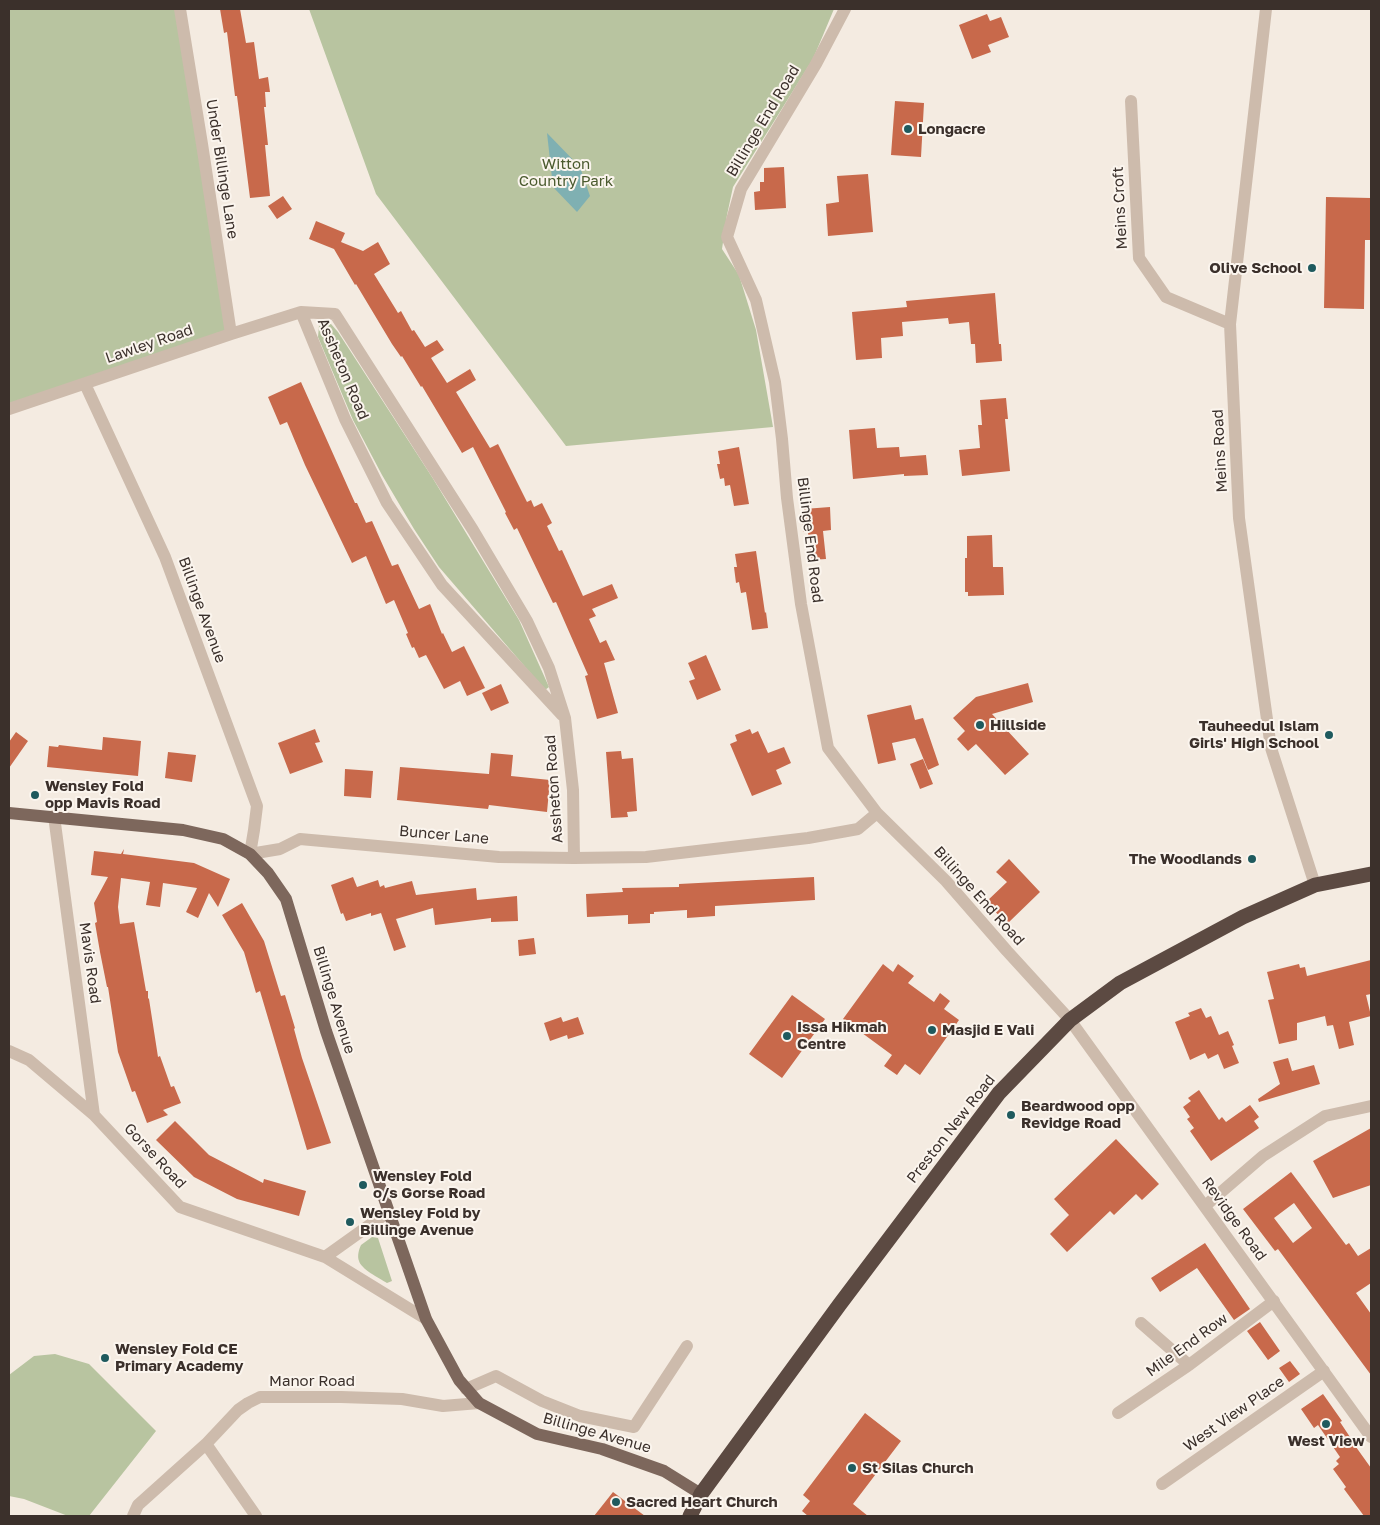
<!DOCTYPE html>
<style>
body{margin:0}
#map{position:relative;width:1380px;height:1525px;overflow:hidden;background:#f4ebe1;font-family:"Golos Text",sans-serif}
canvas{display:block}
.frame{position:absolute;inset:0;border:10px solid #3b302b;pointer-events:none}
</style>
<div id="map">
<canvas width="1380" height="1525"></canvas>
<div class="frame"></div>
</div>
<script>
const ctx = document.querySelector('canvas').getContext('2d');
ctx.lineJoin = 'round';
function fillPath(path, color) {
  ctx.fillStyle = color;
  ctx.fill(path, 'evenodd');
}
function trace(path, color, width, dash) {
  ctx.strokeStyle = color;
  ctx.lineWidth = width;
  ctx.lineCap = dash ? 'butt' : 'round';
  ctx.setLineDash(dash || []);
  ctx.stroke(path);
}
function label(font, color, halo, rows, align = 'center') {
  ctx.font = font + ' "Golos Text",sans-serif';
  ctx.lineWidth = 4;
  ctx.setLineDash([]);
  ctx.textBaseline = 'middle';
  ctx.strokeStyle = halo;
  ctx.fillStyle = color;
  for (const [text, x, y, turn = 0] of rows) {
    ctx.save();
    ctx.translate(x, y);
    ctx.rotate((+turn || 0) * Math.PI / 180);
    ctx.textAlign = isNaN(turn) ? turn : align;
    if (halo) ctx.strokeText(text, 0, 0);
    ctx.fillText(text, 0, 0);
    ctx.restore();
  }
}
fillPath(new Path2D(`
 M9 9H180L231 334 9 409Z
 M309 9H834L813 59 733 187 727 215 722 249 739 275 756 330 773 427 566 446 376 194Z
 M331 324 338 332 432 477 519 620 549 687 545 690 439 567 414 529 382 475 353 420 318 337 319 326Z
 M372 1237 378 1238 392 1281 387 1283C379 1278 361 1269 359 1261 357 1256 359 1249 361 1245Z
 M55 1354 89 1364 156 1431 89 1516H68L24 1499 9 1496V1375L34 1356Z`), '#b8c4a0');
fillPath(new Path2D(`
 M547 133 580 167 590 196 577 212 553 187Z`), '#7fb0b2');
fillPath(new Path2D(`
 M220 9H240L246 43 254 42 259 79 268 77 270 92H265L266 107H264L268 145H265L270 196 250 198 237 96H235L227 32 224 33Z
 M987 14 990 21 1001 17 1009 37 988 45 991 52 972 59 959 25Z
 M895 101 924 103 921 157 891 155Z
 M784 167 786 208 755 210 754 192 760 191V182H764V168Z
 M868 174 873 232 828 236 826 204 839 202 837 176Z
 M283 196 292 209 277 219 268 206Z
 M1326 197 1371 198V240H1365L1364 309 1324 308Z
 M316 221 345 233 341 242 363 251 378 242 390 264 374 274 395 308 398 313 401 311 412 331 414 330 425 347 437 340 444 350 431 358 447 383 470 369 476 380 456 392 490 448 498 444 527 502 531 500 534 507 542 503 552 523 547 526 559 551 562 550 583 596 612 584 618 598 592 609 596 616 589 619 600 643 606 640 615 660 604 663 618 713 597 719 585 676 588 675 556 602 553 603 517 528 514 530 505 513 506 512 473 447 462 453 422 386 421 387 402 356 401 357 392 344 356 284 355 285 334 249 309 239Z
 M995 293 999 344H1001L1002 361 976 363 975 344H971L969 322 949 324 948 318 902 322 903 336 881 338 882 358 856 360 852 312 907 307 906 301Z
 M301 382 355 503H357L366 523 372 521 392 566 398 564 419 609 430 604 442 634 443 633 452 652 464 646 485 688 467 696 460 681 444 689 426 655 419 658 414 647 412 648 406 634 408 633 394 600 386 604 366 556 352 563 305 465 287 422 280 425 268 397Z
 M1006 398 1008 419H1005L1010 471 962 476 959 450 980 448 978 425H982L980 400Z
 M875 428 877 448 899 447 900 457 926 455 928 475 904 476V474L853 479 849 430Z
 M739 447 749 504 734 506 730 485 725 486 724 478 720 479 717 464H720L718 451Z
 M830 507 831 530 823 531 826 559 811 560 808 532H803L802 516H805L804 509Z
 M992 535 993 567H1003L1004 595 968 596V592H965V558H967V536Z
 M756 551 765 613 766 612 768 628 752 630 746 592 741 593 739 582 736 583 734 567H737L735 554Z
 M706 655 721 690 697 700 689 681 695 679 688 663Z
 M1028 683 1033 702 992 714 1029 754 1005 775 976 744 968 751 957 739 965 731 953 718 976 697Z
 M501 684 509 703 491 711 482 693Z
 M911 705 915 720 923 718 939 765 928 770 915 738 892 743 896 760 878 764 867 715Z
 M315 729 320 742 315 743 323 762 290 774 278 743Z
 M750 729 752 734 758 731 768 753 784 747 791 763 776 770 782 784 752 796 730 744 737 741 735 735Z
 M16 732 28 741 9 768V742Z
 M103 737 141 741 138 776 47 767 49 746 58 747 59 745 102 750Z
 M621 751 622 759 633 758 637 811 627 812 628 817 611 818 606 752Z
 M168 752 196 755 192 782 165 778Z
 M491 753 513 755 511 776 550 780 547 812 489 805 488 809 397 800 400 767 489 774Z
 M923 759 933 784 920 789 910 764Z
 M345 769 373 771 371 798 344 796Z
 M124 849 123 854 194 863 230 879 218 907 209 893 198 918 186 912 197 888 163 883 160 907 146 905 150 882 121 878 118 907 120 924 134 922 146 991H148V998L149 999 158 1057 160 1056 171 1087 174 1086 181 1103 163 1110 168 1115 147 1123 135 1091 132 1092 118 1052 108 987H107L100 952 95 923 97 922 94 903 108 877 91 875 94 851 121 854Z
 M1009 859 1040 892 1007 924 986 902 1007 882 996 872Z
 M353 877 357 887 378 880 380 887 384 885 385 888 412 881 416 895 476 888 477 900 517 896 518 921 491 922V918L435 925 433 908 396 919 406 947 394 951 381 913 371 916V913L346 921 343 913 341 914 331 885Z
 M814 877 815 900 715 906V916L687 918V910L654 912V914H650V923L628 924V915L587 917 586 894 623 892 622 888 679 887V884Z
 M242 903 264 941 281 996 285 995 295 1028 294 1029 302 1058 331 1143 307 1150 260 991 256 993 244 952 222 915Z
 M534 938 536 954 519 956 518 940Z
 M1371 960V994L1366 995 1371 1016 1349 1022 1354 1045 1339 1049 1333 1025 1327 1026 1325 1016 1297 1023V1040L1279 1044 1268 1000 1274 999 1267 972 1299 964 1300 968 1305 967 1307 976Z
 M883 964 893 972 898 964 914 976 908 983 934 1002 940 993 950 1001 944 1009 959 1020 920 1075 905 1064 897 1075 884 1066 892 1055 843 1019Z
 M792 995 825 1019 782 1078 749 1054Z
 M1201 1008 1206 1018 1211 1016 1219 1035 1228 1031 1234 1045 1232 1046 1239 1063 1224 1069 1218 1054 1208 1059 1205 1053 1190 1060 1175 1022 1190 1016 1188 1013Z
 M561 1017 563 1022 578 1017 584 1034 568 1039 567 1035 550 1041 544 1023Z
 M1288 1058 1292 1071 1314 1065 1320 1084 1259 1102 1258 1099 1280 1084 1273 1062Z
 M1199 1090 1219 1120 1222 1117 1226 1122 1250 1105 1259 1117 1254 1121 1259 1128 1211 1161 1190 1131 1194 1128 1187 1119 1190 1117 1183 1107 1191 1101 1188 1098Z
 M175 1121 209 1155 263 1183 264 1179 306 1191 299 1216 237 1199 194 1177 156 1140Z
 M1371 1128V1185L1333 1198 1313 1161Z
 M1116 1139 1159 1184 1142 1200 1136 1194 1114 1215 1110 1211 1067 1252 1050 1234 1069 1215 1054 1199Z
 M1291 1172 1346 1245 1349 1243 1358 1256 1371 1248V1283L1356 1293 1371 1314V1375L1278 1249 1275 1251 1243 1209ZM1294 1203 1312 1228 1293 1243 1274 1218Z
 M1205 1243 1250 1309 1234 1320 1197 1268 1160 1292 1151 1278Z
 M1260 1322 1280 1351 1268 1360 1247 1331Z
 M1290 1361 1300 1374 1289 1382 1279 1368Z
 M1323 1394 1342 1421 1340 1422 1352 1440H1351L1371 1468V1516H1364L1344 1489 1346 1487 1333 1469 1339 1464 1336 1461 1340 1457 1318 1425 1314 1428 1301 1409Z
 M865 1413 901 1441 853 1504 868 1516H808L802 1511 810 1501 803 1495Z
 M613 1492 645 1516H594Z`), '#c8694b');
trace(new Path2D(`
 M180 9 202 144 231 334
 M845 9 816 64 741 189 727 237 756 300 775 382 782 439 787 498 801 604 828 748 877 813 946 881 1007 951 1070 1020 1371 1437
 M1266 9 1230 324 1239 518 1271 748 1315 885
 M1131 101 1139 258 1166 297 1230 324
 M301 312 345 419 387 503 442 585 562 715
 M85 384 165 557 257 806 254 830 250 854 280 849 300 839 499 857 574 858 646 857 808 838 858 829 877 813
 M9 409 231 334 301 312 335 314 473 530 527 621 549 668 565 718 573 790 574 858
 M54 816 94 1115
 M9 1051 29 1060 94 1115 180 1207 325 1257 426 1319
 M1205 1206 1263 1156 1325 1116 1371 1106
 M325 1257 388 1212
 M1141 1323 1189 1365
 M466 1389 496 1376 542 1401 580 1416 634 1427 687 1346
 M1118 1413 1189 1365 1274 1301
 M206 1444 256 1516
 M1162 1484 1324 1371
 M133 1516 138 1505 206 1444 238 1410 248 1403 260 1397H341L402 1399 443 1406 479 1403`), '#cdbbac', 12);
trace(new Path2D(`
 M9 813 183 830 223 839 250 854 268 873 286 899 326 1031 426 1319 459 1380 479 1403 537 1434 602 1449 664 1471 701 1494`), '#7d675c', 12);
trace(new Path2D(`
 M690 1516 701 1494 840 1304 999 1093 1070 1020 1120 983 1243 917 1315 885 1371 874`), '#5c4a42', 15);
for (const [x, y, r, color] of [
 [908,129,5,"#1f5a5e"],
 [1312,268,5,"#1f5a5e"],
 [980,725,5,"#1f5a5e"],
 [1329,735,5,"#1f5a5e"],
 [35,795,5,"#1f5a5e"],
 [1252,859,5,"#1f5a5e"],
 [932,1030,5,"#1f5a5e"],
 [787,1036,5,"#1f5a5e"],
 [1011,1115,5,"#1f5a5e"],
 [363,1185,5,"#1f5a5e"],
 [350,1222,5,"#1f5a5e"],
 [105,1358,5,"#1f5a5e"],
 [1326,1424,5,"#1f5a5e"],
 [852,1468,5,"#1f5a5e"],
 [616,1502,5,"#1f5a5e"]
]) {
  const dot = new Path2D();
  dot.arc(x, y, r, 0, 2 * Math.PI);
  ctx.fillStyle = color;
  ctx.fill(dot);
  trace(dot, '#fbf5ee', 2);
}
label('15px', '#3b302b', '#fbf5ee', [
 ["Billinge End Road",763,121,-59],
 ["Under Billinge Lane",222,169,81],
 ["Meins Croft",1120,208,-93],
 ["Lawley Road",149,344,-19],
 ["Assheton Road",343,369,67],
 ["Meins Road",1220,451,-93],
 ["Billinge End Road",810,540,83],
 ["Billinge Avenue",202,610,70],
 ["Assheton Road",554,789,-94],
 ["Buncer Lane",444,835,5],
 ["Billinge End Road",979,896,48],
 ["Mavis Road",90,963,82],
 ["Billinge Avenue",334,1000,73],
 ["Preston New Road",951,1129,-52],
 ["Gorse Road",155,1156,47],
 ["Revidge Road",1234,1219,54],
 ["Mile End Row",1187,1345,-36],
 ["Manor Road",312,1381],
 ["West View Place",1234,1414,-35],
 ["Billinge Avenue",597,1433,16]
]);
label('bold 15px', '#3b302b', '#fbf5ee', [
 ["Longacre",918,129],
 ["Olive School",1302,268,"right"],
 ["Hillside",990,725],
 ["Tauheedul Islam",1319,726,"right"],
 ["Girls' High School",1319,743,"right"],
 ["Wensley Fold",45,786],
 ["opp Mavis Road",45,803],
 ["The Woodlands",1242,859,"right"],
 ["Issa Hikmah",797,1027],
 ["Centre",797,1044],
 ["Masjid E Vali",942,1030],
 ["Beardwood opp",1021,1106],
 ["Revidge Road",1021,1123],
 ["Wensley Fold",373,1176],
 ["o/s Gorse Road",373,1193],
 ["Wensley Fold by",360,1213],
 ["Billinge Avenue",360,1230],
 ["Wensley Fold CE",115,1349],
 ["Primary Academy",115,1366],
 ["West View",1326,1441,"center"],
 ["St Silas Church",862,1468],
 ["Sacred Heart Church",626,1502]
], 'left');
label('15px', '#4a5a2e', '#fbf5ee', [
 ["Witton",566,164],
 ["Country Park",566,181]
]);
</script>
